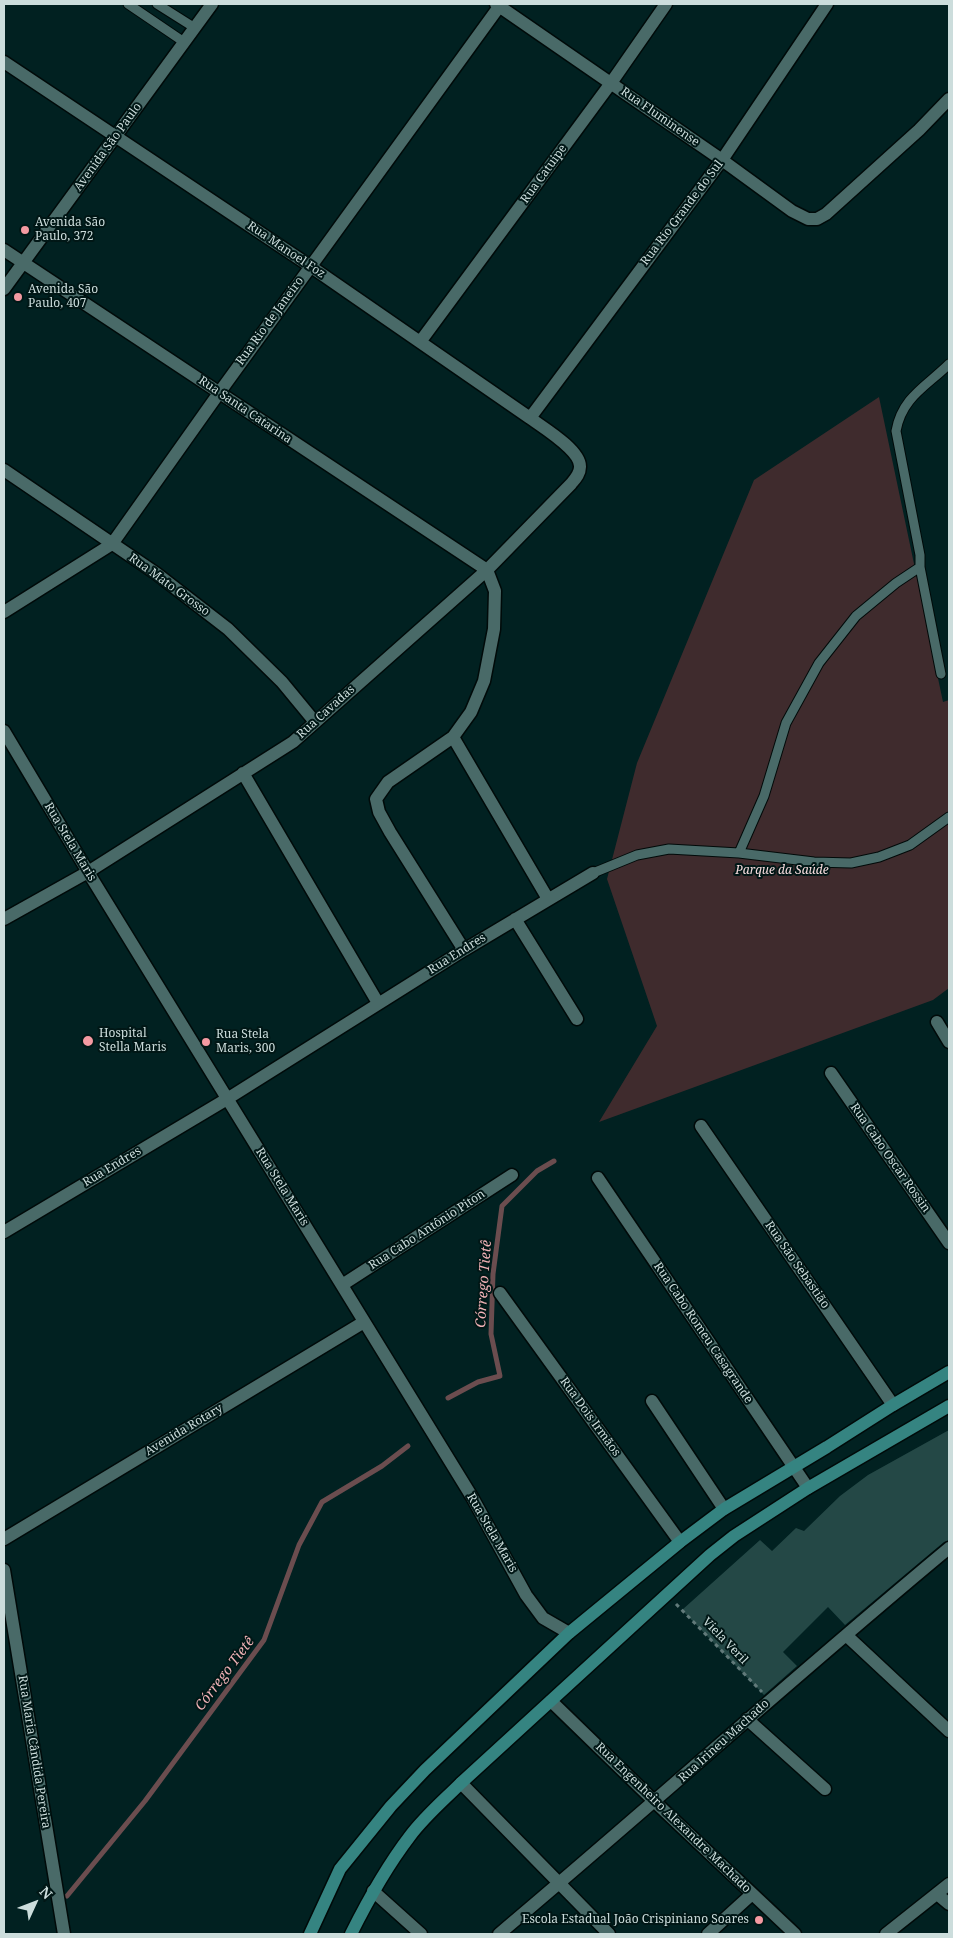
<!DOCTYPE html>
<meta charset="utf-8">
<style>
body{margin:0}
#map{position:relative;width:953px;height:1938px;overflow:hidden;background:#012121;font-family:"Noto Serif",serif}
canvas{display:block}
.frame{position:absolute;inset:0;border:5px solid #ccdddc;pointer-events:none}
.north{position:absolute;left:10px;top:1878px;width:50px;height:50px;-webkit-text-stroke:4px #011716;paint-order:stroke;rotate:47deg;font-size:14px;font-weight:700;line-height:20px;text-align:center;color:#ccdddc}
.north::after{content:'';display:block;margin:auto;width:18px;height:22px;background:#ccdddc;clip-path:polygon(50% 0,100% 100%,50% 72%,0 100%)}
</style>
<div id="map">
<canvas width="953" height="1938"></canvas>
<div class="frame"></div>
<div class="north">N</div>
</div>
<script>
const ctx = document.querySelector('canvas').getContext('2d');
ctx.lineJoin = 'round';
function fillPath(path, color) {
  ctx.fillStyle = color;
  ctx.fill(path, 'evenodd');
}
function trace(path, color, width, dash) {
  ctx.strokeStyle = color;
  ctx.lineWidth = width;
  ctx.lineCap = dash ? 'butt' : 'round';
  ctx.setLineDash(dash || []);
  ctx.stroke(path);
}
function label(font, color, halo, rows, align = 'center') {
  ctx.font = font + ' "Noto Serif",serif';
  ctx.lineWidth = 4;
  ctx.setLineDash([]);
  ctx.textBaseline = 'middle';
  ctx.strokeStyle = halo;
  ctx.fillStyle = color;
  for (const [text, x, y, turn = 0] of rows) {
    ctx.save();
    ctx.translate(x, y);
    ctx.rotate((+turn || 0) * Math.PI / 180);
    ctx.textAlign = isNaN(turn) ? turn : align;
    if (halo) ctx.strokeText(text, 0, 0);
    ctx.fillText(text, 0, 0);
    ctx.restore();
  }
}
fillPath(new Path2D(`
 M879 397 943 702 949 700V988L933 1000 599 1122 657 1026 607 879 637 763 754 480Z`), '#3f2b2d');
trace(new Path2D(`
 M448 1398 478 1382 500 1376 491 1334 493 1274 502 1206 537 1171 554 1161
 M67 1896 145 1801 264 1640 299 1545 322 1502 382 1466 408 1446`), '#6b4d4f', 5);
fillPath(new Path2D(`
 M949 1430V1540L944 1542 845 1625 828 1607 783 1652 797 1666 764 1695 682 1610 760 1540 772 1551 796 1528 804 1531 840 1496 868 1475Z`), '#244846');
const service = new Path2D(`
 M128 4 184 42
 M157 4 195 28
 M920 567 941 674
 M739 853 764 796 786 723 819 663 856 616 896 583 920 567V555L896 431C902 397 927 386 949 364
 M593 873 637 855 669 849 739 853 814 862 851 863 879 857 910 845 949 817`);
const minor = new Path2D(`
 M496 4 722 160 792 211 808 219H817L826 214 919 130 949 99
 M4 62 310 266 530 418C542 427 581 450 580 467 580 474 575 479 571 484L487 570 293 742 88 872 4 919
 M4 250 487 570 495 591 494 629 484 681 471 712 453 737 388 782 376 799 379 812 390 832 464 950
 M4 289 212 4
 M420 342 611 83 666 4
 M530 418 722 160 827 4
 M4 470 157 574 228 629 282 682 315 722
 M4 612 112 544 219 393 501 4
 M4 731 88 872 472 1497 526 1595 543 1618 569 1633
 M453 737 548 899
 M243 773 378 1003
 M515 919 577 1019
 M937 1022 949 1042
 M831 1073 949 1243
 M701 1126 893 1405
 M598 1178 808 1488
 M4 1232 227 1099 464 950 593 873
 M342 1285 512 1175
 M500 1293 680 1542
 M652 1401 724 1509
 M4 1539 364 1322
 M4 1570 64 1934
 M846 1635 949 1731
 M551 1701 655 1802 795 1934
 M747 1719 825 1789
 M461 1783 609 1934
 M373 1891 421 1934
 M937 1894 949 1904
 M499 1934C650 1807 797 1674 949 1548
 M708 1934 752 1894
 M886 1934 949 1884`);
const secondary = new Path2D(`
 M310 1934 340 1869 391 1806 425 1770 569 1633 680 1542 724 1509 827 1447 893 1405 949 1372
 M351 1934C368 1900 387 1866 410 1836 425 1816 444 1800 461 1783L710 1555 734 1536 808 1488 949 1406`);
trace(service, '#000a09', 11);
trace(minor, '#000a09', 15);
trace(secondary, '#000a09', 15);
trace(new Path2D(`
 M676 1604 762 1692`), '#617a7a', 3, [4, 4]);
trace(service, '#496a68', 9);
trace(minor, '#496a68', 12);
trace(secondary, '#358481', 12);
for (const [x, y, r, color] of [
 [25,230,5,"#f49aa2"],
 [18,297,5,"#f49aa2"],
 [88,1041,6,"#f49aa2"],
 [206,1042,5,"#f49aa2"],
 [759,1920,5,"#f49aa2"]
]) {
  const dot = new Path2D();
  dot.arc(x, y, r, 0, 2 * Math.PI);
  ctx.fillStyle = color;
  ctx.fill(dot);
  trace(dot, '#011716', 2);
}
label('12px', '#ccdddc', '#011716', [
 ["Rua Fluminense",660,117,35],
 ["Avenida São Paulo",108,147,-54],
 ["Rua Catuipe",544,174,-54],
 ["Rua Rio Grande do Sul",682,213,-53],
 ["Rua Manoel Foz",286,250,34],
 ["Rua Rio de Janeiro",270,321,-54],
 ["Rua Santa Catarina",245,410,34],
 ["Rua Mato Grosso",169,585,36],
 ["Rua Cavadas",326,712,-42],
 ["Rua Stela Maris",70,842,59],
 ["Rua Endres",457,954,-32],
 ["Rua Cabo Oscar Rossin",890,1158,55],
 ["Rua Endres",112,1167,-31],
 ["Rua Stela Maris",282,1187,58],
 ["Rua Cabo Antônio Piton",427,1230,-33],
 ["Rua São Sebastião",797,1265,55],
 ["Rua Cabo Romeu Casagrande",703,1333,56],
 ["Rua Dois Irmãos",590,1417,54],
 ["Avenida Rotary",184,1430,-31],
 ["Rua Stela Maris",492,1533,60],
 ["Viela Veril",725,1641,46],
 ["Rua Irineu Machado",724,1741,-42],
 ["Rua Maria Cândida Pereira",34,1752,81],
 ["Rua Engenheiro Alexandre Machado",673,1818,44]
]);
label('12px', '#ccdddc', '#011716', [
 ["Avenida São",35,223],
 ["Paulo, 372",35,237],
 ["Avenida São",28,290],
 ["Paulo, 407",28,304],
 ["Hospital",99,1034],
 ["Stella Maris",99,1048],
 ["Rua Stela",216,1035],
 ["Maris, 300",216,1049],
 ["Escola Estadual João Crispiniano Soares",749,1920,"right"]
], 'left');
label('italic 12px', '#f6dcde', '#011716', [
 ["Parque da Saúde",782,871]
]);
label('italic 14px', '#f0b2b6', '#011716', [
 ["Córrego Tietê",484,1284,-86],
 ["Córrego Tietê",225,1674,-53]
]);
</script>
